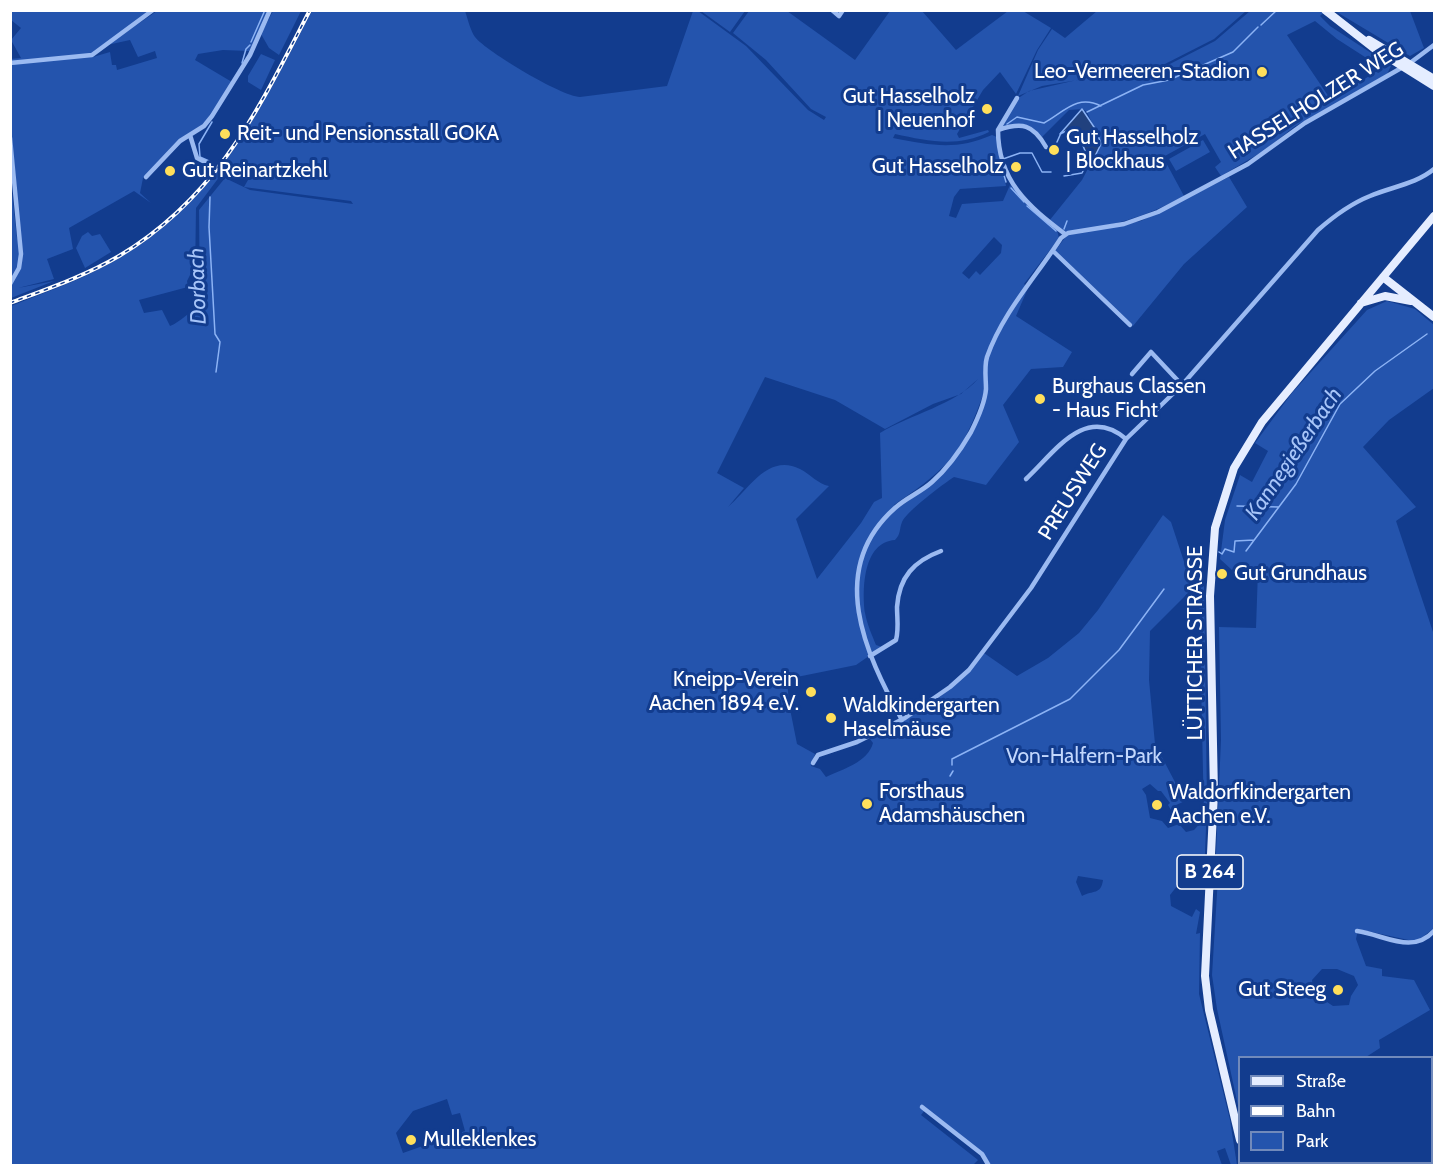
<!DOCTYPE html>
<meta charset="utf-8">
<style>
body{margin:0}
#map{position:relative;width:1445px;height:1176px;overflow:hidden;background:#123c8e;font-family:Cabin,sans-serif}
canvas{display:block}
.frame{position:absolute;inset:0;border:12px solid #fff;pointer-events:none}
.legend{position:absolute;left:1238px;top:1056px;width:195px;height:108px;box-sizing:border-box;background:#123c8e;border:2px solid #718abb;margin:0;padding:8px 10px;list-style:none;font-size:18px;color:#fff}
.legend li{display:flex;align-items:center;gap:12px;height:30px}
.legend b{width:30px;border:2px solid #718abb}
</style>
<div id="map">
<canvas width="1445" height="1176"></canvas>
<div class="frame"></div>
<ul class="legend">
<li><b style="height:8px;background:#e5edff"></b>Straße</li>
<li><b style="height:8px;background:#fff"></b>Bahn</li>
<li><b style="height:16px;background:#2454ad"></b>Park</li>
</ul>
</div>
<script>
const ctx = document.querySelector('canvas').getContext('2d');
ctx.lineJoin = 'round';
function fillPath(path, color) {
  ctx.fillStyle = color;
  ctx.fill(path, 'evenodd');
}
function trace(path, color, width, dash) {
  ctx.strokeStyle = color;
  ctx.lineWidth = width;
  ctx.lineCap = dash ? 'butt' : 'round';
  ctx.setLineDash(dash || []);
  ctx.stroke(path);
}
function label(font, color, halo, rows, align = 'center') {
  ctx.font = font + ' Cabin,sans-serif';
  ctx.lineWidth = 6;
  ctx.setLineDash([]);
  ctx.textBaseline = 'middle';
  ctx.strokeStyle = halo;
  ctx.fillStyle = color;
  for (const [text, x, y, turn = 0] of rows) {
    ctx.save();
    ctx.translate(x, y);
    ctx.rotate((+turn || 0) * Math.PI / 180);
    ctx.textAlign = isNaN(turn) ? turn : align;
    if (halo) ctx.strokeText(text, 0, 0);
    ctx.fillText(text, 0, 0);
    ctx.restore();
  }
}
fillPath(new Path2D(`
 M11 11H151L94 51 93 57 110 52 112 65H116L117 70 157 58 155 51 138 57 130 40 107 45 157 11H269L249 51 223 50 198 54 195 60 232 82 205 122 143 178 140 193 151 203 134 191 69 228 73 249 47 259 54 279 18 288 54 281 11 298 10 175 17 238 21 239 11 126 10 59 21 58 11 40 21 28 11 20Z
 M273 11H301L279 55 269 48 261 34Z
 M312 11H465C468 19 470 30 475 37 487 52 561 96 580 97L667 86 693 11H698L746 46 808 110 824 120 826 117 811 109 766 60 733 33 749 11H787L855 60 890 11H922L956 50 1008 11H1023L1051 28 1037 50 1016 94 1000 72 983 90 957 134 959 138 988 130 989 132C957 148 928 141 895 134L893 138C931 145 955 151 992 135L997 137 1006 186 960 189 954 197 949 216 956 218 962 204 1003 201 1010 185 1057 230 1059 238 1024 284 1028 288 1016 316 1072 352 1063 367 1031 369 1003 405 1019 442 986 485 954 477C943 484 906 512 902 522 899 530 901 534 895 540 863 542 862 589 865 613 867 624 872 635 876 645L882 647 856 665 787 679 789 704 797 744 815 754 811 766 820 769 826 777C843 769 868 762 873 743L870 739C914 716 954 693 984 653L1017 676 1048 658 1079 633 1098 610 1163 515 1171 522 1190 580 1195 581 1196 585 1150 631 1149 680 1155 744 1185 801 1176 805 1180 810 1174 815 1168 805 1170 803 1161 791H1158L1150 784 1142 789 1146 795 1150 818 1162 821 1168 828 1179 824 1186 832 1194 830 1204 819 1199 586H1204L1207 802 1204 879 1197 875 1193 866 1170 895 1171 906 1192 917 1196 909 1200 912 1196 934 1200 933 1199 994 1230 1120 1237 1165H1231L1225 1148 1217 1151 1222 1165H989L985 1157 925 1110 921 1115 978 1160 973 1165 11 1166V306C43 293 76 282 107 265 214 207 259 113 312 11ZM232 168 248 180 244 187 351 201 353 204 250 190 225 178 199 210 200 309C189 310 181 322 170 326L162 310 144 313 139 300 188 287 187 281 190 275 195 277 196 208 223 172 226 174ZM994 237 1002 245 1001 253 980 275 976 271 969 279 962 273ZM765 377 835 400 885 429 933 404 961 394 978 379C955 405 911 414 880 433L882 498 874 502 861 523 817 579 796 519 829 486C818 484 810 474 800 469 768 453 749 489 728 507L744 488 717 473ZM984 392C967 456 951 471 897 509L894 505C948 468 962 455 984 392ZM1078 876 1103 880C1101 895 1093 890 1082 896L1076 882ZM447 1099 452 1115 460 1113 465 1131 403 1153 396 1133 413 1111Z
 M701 11H745L730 32Z
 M1097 11H1246L1214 39 1161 66 1042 86 1018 96 1038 50 1052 29 1065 38Z
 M1250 11H1321L1323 13 1320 16 1330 26 1391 66 1387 74 1294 127 1265 150 1221 176 1215 167 1221 162 1205 134 1163 157 1184 196C1141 219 1117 224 1070 232H1065L1049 221 1082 180 1101 144 1100 140 1087 112 1083 109 1069 110 1042 137 1021 124 1002 128 1017 99 1029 91 1077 80 1162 68 1215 41ZM1315 21 1337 39 1382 68 1331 100 1287 35Z
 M1335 11H1410L1424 48 1410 56Z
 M261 54 275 60 261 90 248 82V76Z
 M1203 140 1210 152 1176 171 1169 159Z
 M1229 177 1247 207 1184 264 1133 326 1055 251 1067 235 1141 221Z
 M88 232 92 236 100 234 111 252 85 268 76 248 82 236Z
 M1387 301 1415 309 1434 325V388L1389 420 1363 447 1416 507 1396 521 1434 635V928L1420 939 1413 941 1358 929 1356 939 1366 966 1382 969V976L1414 980 1430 1010 1379 1040 1380 1048 1366 1057 1240 1058 1239 1110 1217 1009 1212 975 1218 877 1215 876 1221 740 1219 627 1256 628 1258 570H1232L1220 559 1225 520 1240 475 1252 482 1268 451 1255 443 1292 393 1367 310ZM1322 969H1337L1354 976 1358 985 1351 996 1349 1005 1333 1006 1327 1002 1315 1003 1312 980Z
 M1247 1163V1162L1429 1163 1423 1166H1247Z`), '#2454ad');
const water = new Path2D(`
 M1082 109 1096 130 1101 144 1095 156 1089 160 1075 127 1060 134Z`);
fillPath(water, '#21417e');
trace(water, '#8cb3f5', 1.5);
trace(new Path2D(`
 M1261 25 1277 10
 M251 42 265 10
 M242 63 246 49 250 45
 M1087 112 1143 85 1169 80 1233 52 1258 27
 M1007 124 1017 117 1044 123C1064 112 1077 94 1101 106
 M1057 142 1061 133
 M1003 159 1020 153H1032L1042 172H1051
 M209 161 200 157 199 144 212 122
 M1001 165 1006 182
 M1064 176 1082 173 1089 159
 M1011 188 1024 202
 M210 197 209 227 215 334 220 342 216 372
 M1027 206 1056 231
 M1064 229 1067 221
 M1237 506 1279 507
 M1246 551 1296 484 1340 404 1375 371 1427 334
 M1219 552 1222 554 1225 549 1234 552 1235 541 1254 540
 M952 765V759L1070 699 1119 650 1164 589
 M950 776 953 771`), '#8cb3f5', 1.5);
trace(new Path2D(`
 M213 166 221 172`), '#36599f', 4.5, [4.5, 2]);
trace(new Path2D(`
 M832 10 839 16 843 10
 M10 63 92 55 153 10
 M1017 98 998 130C998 181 1028 206 1065 234
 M998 130C1022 122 1033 124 1046 147
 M190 135 197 158 213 166
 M10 138 21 254 19 268 10 284
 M146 177 180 141 204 126 212 116 250 55 270 10
 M1053 251 1130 325
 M1132 374 1151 352 1182 385
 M1026 479C1055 452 1085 404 1126 439
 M870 656 896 640C899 629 897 618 897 607 899 577 914 561 941 551
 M902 720C865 653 826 569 895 508 906 498 921 492 932 482 948 468 960 451 971 432 977 420 985 402 986 389 986 379 984 367 987 357 1003 312 1036 277 1061 238L1068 233 1124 224 1158 212 1248 164 1305 123 1410 63 1434 45
 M813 763 818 755 857 742 905 718 950 687 969 670 1031 588 1126 439 1182 385 1318 230C1334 216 1350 204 1370 196 1391 187 1416 184 1434 169
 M1357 931C1385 935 1412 955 1434 931
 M922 1107 982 1154 989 1166
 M1432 1111 1434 1113
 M1430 1166 1434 1163`), '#9bbaf1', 4.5);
trace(new Path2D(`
 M1325 10 1375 49 1434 86
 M1369 40 1434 79
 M1383 277 1434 317
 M1361 303 1385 296 1411 301
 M1240 1140 1209 1010 1205 976 1214 793 1210 596 1215 528 1234 468 1262 422 1434 216
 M1243 1162V1166`), '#e5edff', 8);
const rail = new Path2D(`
 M10 303C47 289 85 276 119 256 218 197 259 108 310 10`);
trace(rail, '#fff', 4);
trace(rail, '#123c8e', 1.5, [4.5]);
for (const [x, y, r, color] of [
 [1262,72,6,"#ffdf5b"],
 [987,109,6,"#ffdf5b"],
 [225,134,6,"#ffdf5b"],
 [1054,150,6,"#ffdf5b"],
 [1016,167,6,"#ffdf5b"],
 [170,171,6,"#ffdf5b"],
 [1040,399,6,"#ffdf5b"],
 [1222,574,6,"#ffdf5b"],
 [811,692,6,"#ffdf5b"],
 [831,718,6,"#ffdf5b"],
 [867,804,6,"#ffdf5b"],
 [1157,805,6,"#ffdf5b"],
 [1338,990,6,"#ffdf5b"],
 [411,1140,6,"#ffdf5b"]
]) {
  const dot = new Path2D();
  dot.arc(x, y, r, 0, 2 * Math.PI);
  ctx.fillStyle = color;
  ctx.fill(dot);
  trace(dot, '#123c8e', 2);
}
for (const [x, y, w] of [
 [1210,872,66]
]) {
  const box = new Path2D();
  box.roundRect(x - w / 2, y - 17, w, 34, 4.5);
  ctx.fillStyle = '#123c8e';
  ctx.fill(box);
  trace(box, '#fff', 1.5);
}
label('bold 20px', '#fff', null, [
 ["B 264",1210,872]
]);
label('21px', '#fff', '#123c8e', [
 ["Leo-Vermeeren-Stadion",1250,72,"right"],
 ["Gut Hasselholz",975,97,"right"],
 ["| Neuenhof",975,121,"right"],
 ["Reit- und Pensionsstall GOKA",237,134],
 ["Gut Hasselholz",1066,138],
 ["| Blockhaus",1066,162],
 ["Gut Hasselholz",1004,167,"right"],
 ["Gut Reinartzkehl",182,171],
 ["Burghaus Classen",1052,387],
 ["- Haus Ficht",1052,411],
 ["Gut Grundhaus",1234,574],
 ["Kneipp-Verein",799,680,"right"],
 ["Aachen 1894 e.V.",799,704,"right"],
 ["Waldkindergarten",843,706],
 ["Haselmäuse",843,730],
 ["Forsthaus",879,792],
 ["Adamshäuschen",879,816],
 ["Waldorfkindergarten",1169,793],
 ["Aachen e.V.",1169,817],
 ["Gut Steeg",1326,990,"right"],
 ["Mulleklenkes",423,1140]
], 'left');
label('21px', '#fff', '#123c8e', [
 ["HASSELHOLZER WEG",1316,101,-32],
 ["PREUSWEG",1073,492,-58],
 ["LÜTTICHER STRASSE",1196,643,-90]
]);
label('21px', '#c2d7fd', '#123c8e', [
 ["Von-Halfern-Park",1084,757]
]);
label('italic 22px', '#a7c5f9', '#123c8e', [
 ["Dorbach",198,286,-92],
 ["Kannegießerbach",1294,454,-56]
]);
</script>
